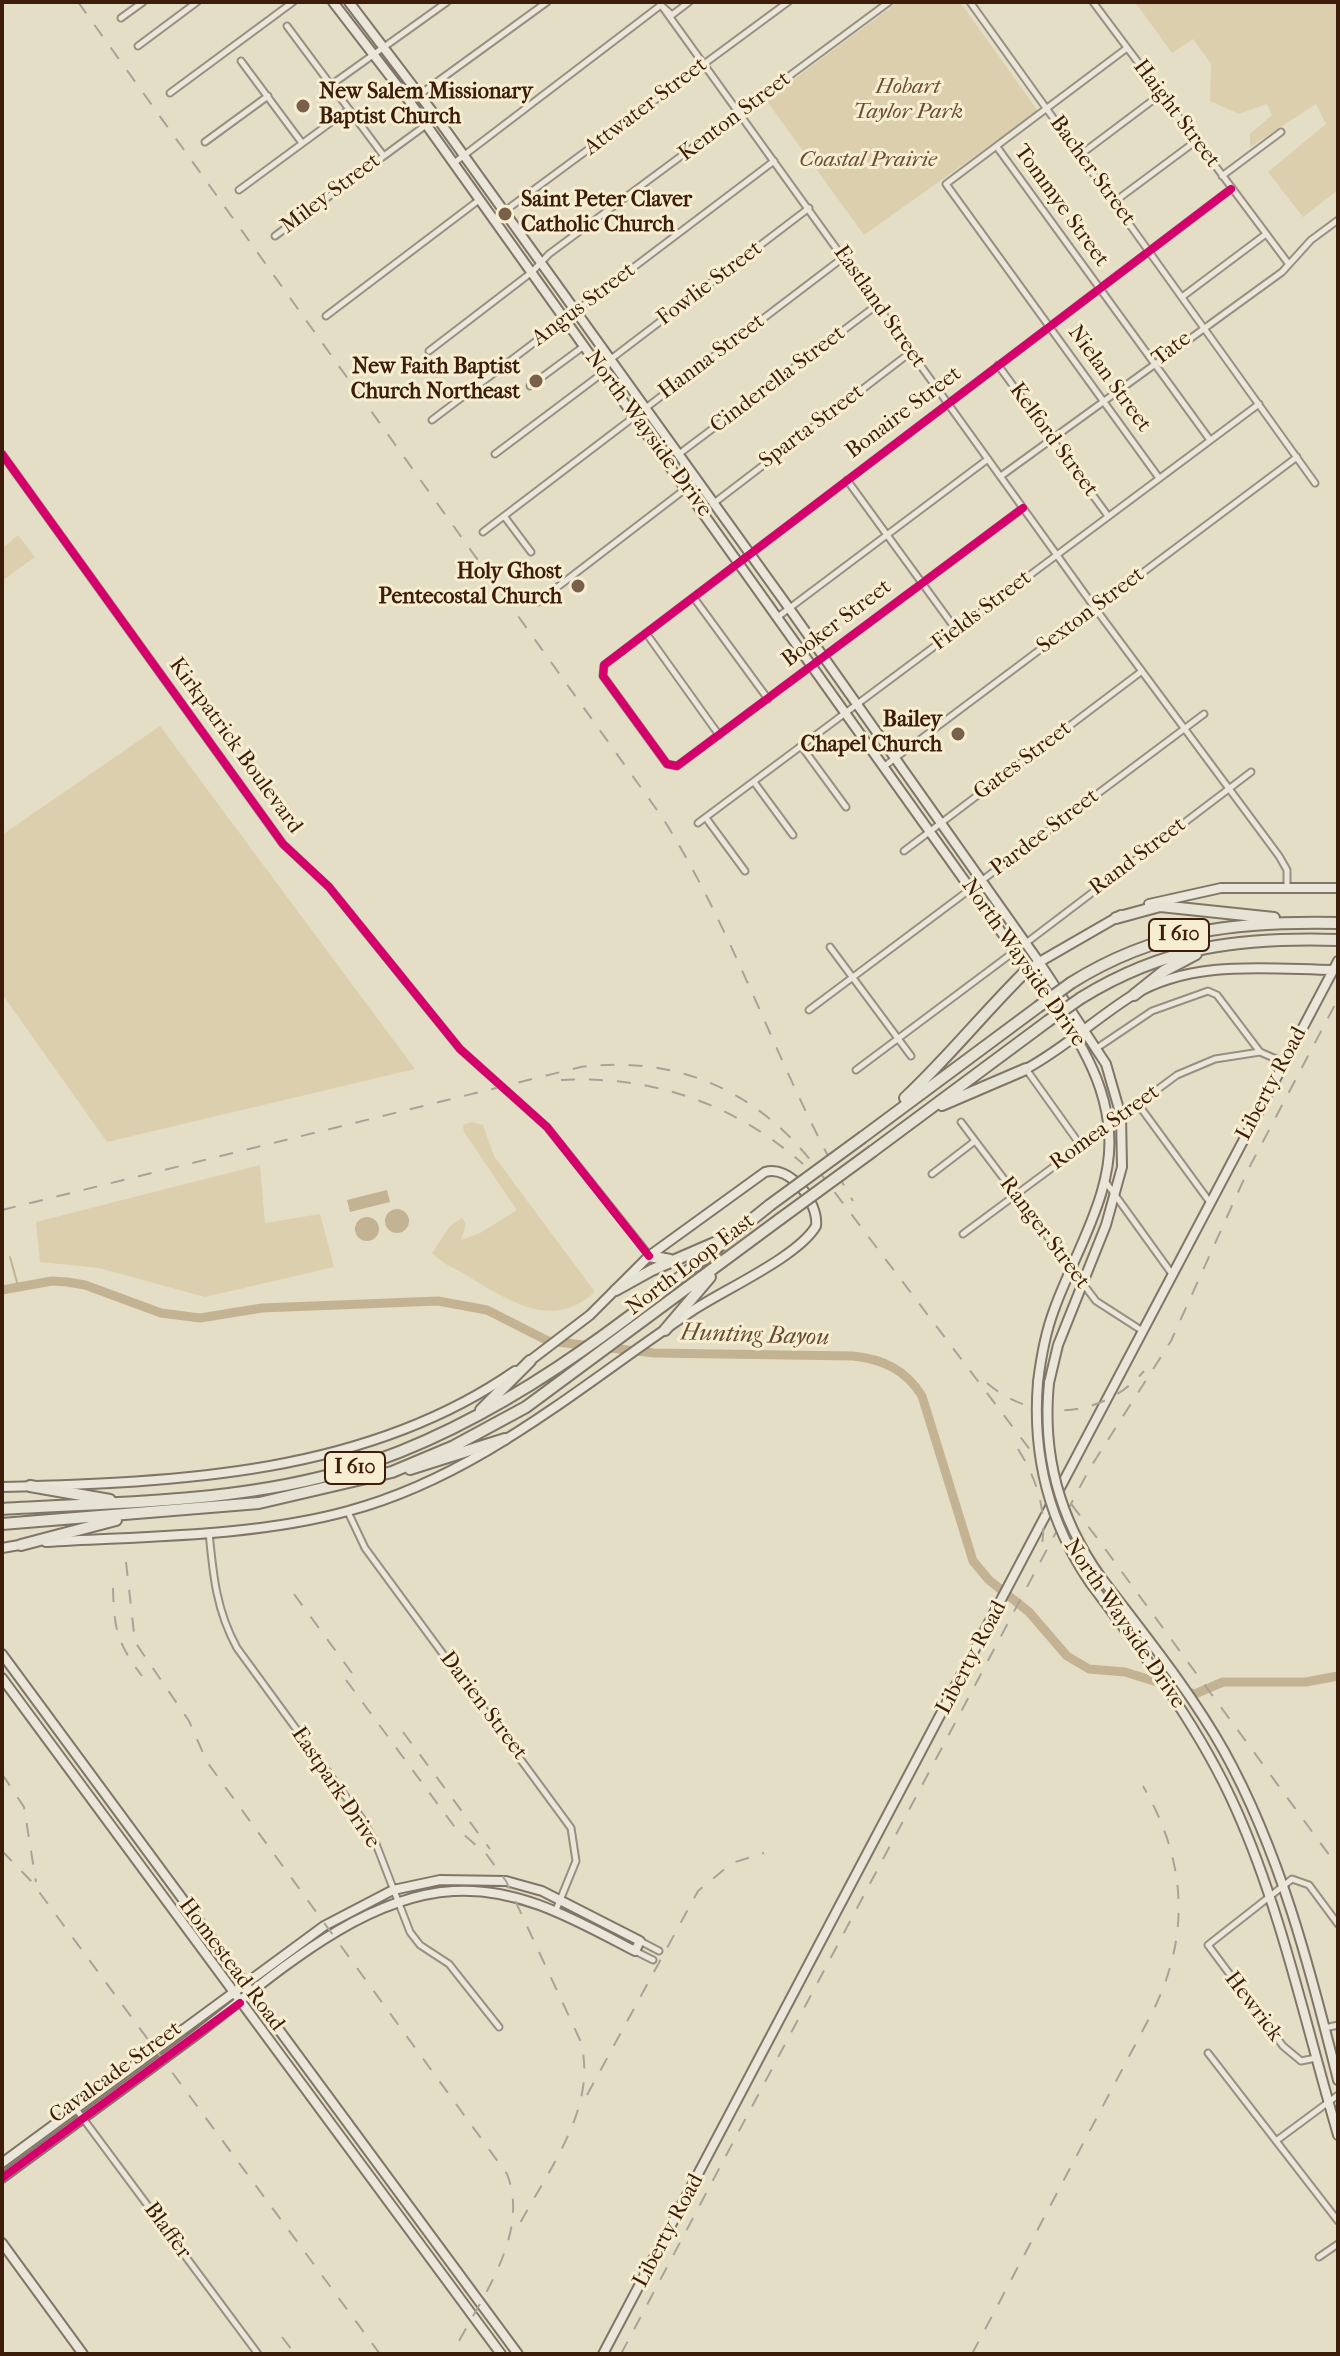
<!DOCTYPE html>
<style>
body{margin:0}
#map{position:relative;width:1340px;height:2356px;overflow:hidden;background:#e5dec6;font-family:"IM FELL French Canon",serif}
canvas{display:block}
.frame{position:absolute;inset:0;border:4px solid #3d1c09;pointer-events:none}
</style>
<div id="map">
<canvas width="1340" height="2356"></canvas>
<div class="frame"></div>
</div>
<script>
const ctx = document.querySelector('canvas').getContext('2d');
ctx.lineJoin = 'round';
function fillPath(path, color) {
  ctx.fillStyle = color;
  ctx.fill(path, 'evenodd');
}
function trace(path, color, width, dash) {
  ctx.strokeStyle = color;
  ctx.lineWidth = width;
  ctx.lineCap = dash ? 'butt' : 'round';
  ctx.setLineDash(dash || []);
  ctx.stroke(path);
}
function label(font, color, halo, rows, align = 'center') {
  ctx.font = font + ' "IM FELL French Canon",serif';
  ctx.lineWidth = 6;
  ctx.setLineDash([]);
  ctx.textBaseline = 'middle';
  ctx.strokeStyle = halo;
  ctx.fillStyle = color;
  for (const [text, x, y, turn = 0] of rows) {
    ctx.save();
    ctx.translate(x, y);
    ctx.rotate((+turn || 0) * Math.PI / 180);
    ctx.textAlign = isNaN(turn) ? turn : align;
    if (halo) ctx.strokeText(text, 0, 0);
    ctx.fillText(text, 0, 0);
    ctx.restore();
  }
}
fillPath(new Path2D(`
 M898 2H960L1038 111 864 235 766 100Z
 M1135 2H1338V190L1303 217 1268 172 1326 124 1316 104 1250 147V134L1272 115 1267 104 1239 114 1210 101 1211 64 1193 39 1172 53Z
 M18 535 35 557 2 581V549Z
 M160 726 415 1069 107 1142 2 994V835Z
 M472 1122 483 1125 494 1156 595 1292C552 1331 510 1301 469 1277 457 1269 442 1264 432 1253L450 1226 462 1218 466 1224 461 1240 480 1233 517 1210 464 1132 463 1125Z
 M260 1165 265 1223 320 1214 334 1267 205 1297 99 1268 40 1262 36 1222Z`), '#dbcfae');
fillPath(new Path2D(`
 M387 1190 390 1202 350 1212 347 1200Z
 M385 1221a12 12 0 1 1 24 0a12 12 0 1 1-24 0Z
 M355 1229a12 12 0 1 1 24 0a12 12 0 1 1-24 0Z`), '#c3b393');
trace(new Path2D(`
 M10 1257 18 1286`), '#c3b393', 2);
trace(new Path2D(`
 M2 1290 52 1281 67 1282 85 1285 161 1313 200 1318 262 1308 438 1301 487 1310 548 1341 654 1353 853 1356C883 1359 906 1370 922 1396L973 1561 989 1580 1029 1612 1067 1656 1089 1669 1125 1672 1195 1694 1223 1682H1306L1338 1676`), '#c3b393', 9);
const street = new Path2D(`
 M659 2 1095 608 1279 856 1287 870V886
 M970 2 1315 483
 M1093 2 1288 263
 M121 18 143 2
 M287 26 383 155
 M138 46 197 2
 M1127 48 946 184 1159 478
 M241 61 302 143
 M331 85 447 2
 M170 93 293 2
 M419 95 547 2
 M205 142 268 96
 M997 147 1210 440
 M1080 155 1161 94
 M454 163 661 5 672 15 689 2
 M1222 176 1281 132
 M239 190 349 109
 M1114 202 1196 141
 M494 219 788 2
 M275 236 426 125
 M1182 297 1266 234
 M326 316 479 200
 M429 351 532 272 549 254 889 2
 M998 365 1108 516
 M530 386 584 346
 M432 420 774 161
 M2 454 283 844 329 887 460 1049 547 1127 649 1255
 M495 454 604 372 611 359 809 208
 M679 454 877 305
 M1001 476 1282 272 1311 240 1338 220
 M847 480 957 631
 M714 503 911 352
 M1023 508 677 766 667 764 603 676 604 665 1231 189
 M504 516 531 552
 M483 532 844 257
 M694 598 768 699
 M538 602 697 480
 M779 616 988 459
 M646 633 719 735
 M802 747 846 807
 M886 765 1297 457
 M754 782 793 835
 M706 818 745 871
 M698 823 1259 404
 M904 851 1142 671
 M1026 943 1251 772
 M830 947 911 1056
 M809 1010 1204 714
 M1097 1048 1152 1011 1208 991 1217 995 1260 1052 1283 1062
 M1026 1069 1081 1146
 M856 1070 1015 951
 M1138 1104 1209 1201
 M961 1122 1096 1301 1141 1330
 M932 1174 975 1141
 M1105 1181 1172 1274
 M963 1234 1177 1075 1215 1059 1260 1052
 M348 1512 365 1548 571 1828 576 1861 556 1910
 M209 1532C213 1574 216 1610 237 1648L362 1819 376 1844 410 1932 420 1945 449 1964 499 2027
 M640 1941 659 1951
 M635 1951 653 1960
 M1325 2028 1338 2025
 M1208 2053 1338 2221
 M1316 2058 1301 2061 1283 2046 1208 1945 1292 1879 1309 1885 1338 1924
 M76 2109 258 2354
 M1276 2141 1338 2095
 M1319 2257 1338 2244`);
const secondary = new Path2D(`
 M333 2 410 102 1076 1037C1092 1065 1104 1091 1108 1123 1118 1187 1075 1251 1054 1310 1045 1334 1041 1357 1038 1382
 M349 2 437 118 789 608 1039 962 1106 1064 1121 1116 1122 1167 1106 1225 1058 1345 1049 1383
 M1149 904 1221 888H1338
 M1036 964 1121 915
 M1026 1069C1065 1048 1096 1018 1133 995 1193 959 1267 969 1333 970
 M2 1487C179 1482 365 1475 515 1371
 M46 1542C144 1536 253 1537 348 1511 479 1476 581 1385 692 1311 723 1290 798 1257 816 1226 819 1203 790 1164 765 1172L649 1256 590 1315 527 1363
 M2 1548 25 1544
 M1100 1576C1143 1633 1189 1689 1224 1751 1280 1852 1310 1968 1338 2080
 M1091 1584C1145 1656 1199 1726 1236 1809 1282 1912 1306 2027 1338 2135
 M2 1654 518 2354
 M2 1678 501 2354
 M2 2163 324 1926 393 1890 440 1880 506 1881 542 1891 640 1941 635 1951C577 1921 521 1887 453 1891 354 1897 265 1984 188 2041 126 2087 64 2132 2 2178
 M2 2243 83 2354
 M603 2354 1338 961`);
const highway = new Path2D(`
 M1116 918 1160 906 1274 918
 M1071 983C1157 929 1239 921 1338 923
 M1134 995 1164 971 1196 954
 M1081 998C1165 946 1241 937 1338 940
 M905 1098C949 1057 985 1011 1028 969
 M942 1105 1026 1069
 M863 1137 1038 1007
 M873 1151 1048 1021
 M649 1256 670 1260
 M616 1290 652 1270 719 1241
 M665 1330 710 1277
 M481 1410 530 1361
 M410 1469 505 1439
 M30 1486 110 1500
 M2 1509C117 1502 240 1503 351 1469 511 1420 642 1308 770 1205
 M2 1524 259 1503 392 1472 454 1446 526 1407 780 1219
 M21 1545 116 1520`);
trace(street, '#988f80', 9);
trace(secondary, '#7f7667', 12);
trace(highway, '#7f7667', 14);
trace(street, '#eae6da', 5);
trace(secondary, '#eae6da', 8);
trace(highway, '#e6e2d4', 10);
trace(new Path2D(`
 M78 2 662 817C739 939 780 1077 853 1201
 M561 1080C652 1075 735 1104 803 1164
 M2 1210 581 1067C673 1055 754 1089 811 1161L1100 1542 1338 1867
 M987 1383C1034 1424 1104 1418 1144 1371
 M1018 1449C1038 1481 1048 1514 1041 1551
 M126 1562 135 1642 189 1721 207 1762 223 1784 507 2174C531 2235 479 2301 452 2354
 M113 1588C114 1629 117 1643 142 1676
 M294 1594 360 1684
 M346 1680 454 1826 487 1855 506 1881 580 2040C600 2107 546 2172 517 2229
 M403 1732 490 1849
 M2 1774 24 1807 36 1882
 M2 1851 31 1881 380 2354
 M587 2095 698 1891 732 1863 764 1853
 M282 2337 295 2354
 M621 2354 1090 1468 1171 1341 1249 1168 1338 999
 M972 2354 1153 2011C1191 1934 1186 1860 1143 1786`), '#aaa298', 2, [14, 14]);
const secondaryBridge = new Path2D(`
 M1038 1382C1032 1455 1049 1523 1091 1584
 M1049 1383C1042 1454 1059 1518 1100 1576`);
const highwayBridge = new Path2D(`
 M1038 1007 1071 983
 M1048 1021 1081 998
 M770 1205 863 1137
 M780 1219 873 1151`);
trace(secondaryBridge, '#7f7667', 12, []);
trace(highwayBridge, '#7f7667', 14, []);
trace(secondaryBridge, '#eae6da', 8);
trace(highwayBridge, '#e6e2d4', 10);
trace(new Path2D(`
 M2 454 283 844 329 887 460 1049 547 1127 649 1256
 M1023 508 677 766 667 764 603 676 604 665 1231 189
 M2 2178 240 2003`), '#d6006c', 8);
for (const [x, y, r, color] of [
 [303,106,8,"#78604b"],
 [505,214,8,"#78604b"],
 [536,381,8,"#78604b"],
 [578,586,8,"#78604b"],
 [958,734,8,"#78604b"]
]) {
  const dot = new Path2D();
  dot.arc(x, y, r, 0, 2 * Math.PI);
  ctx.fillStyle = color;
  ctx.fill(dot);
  trace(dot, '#f7eed2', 3);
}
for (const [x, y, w] of [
 [1179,935,60],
 [355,1468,60]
]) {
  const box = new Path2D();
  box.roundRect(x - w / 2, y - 16, w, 32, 6);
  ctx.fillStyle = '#f7eed2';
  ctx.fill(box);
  trace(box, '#3d1c09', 2);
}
label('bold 20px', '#3d1c09', null, [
 ["I 610",1179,935],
 ["I 610",355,1468]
]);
label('italic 22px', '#6a4e35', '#f7eed2', [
 ["Hobart",908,88],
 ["Taylor Park",908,113],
 ["Coastal Prairie",868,161]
]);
label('bold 22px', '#3d1c09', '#f7eed2', [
 ["New Salem Missionary",319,93,"left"],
 ["Baptist Church",319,118,"left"],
 ["Saint Peter Claver",521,201,"left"],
 ["Catholic Church",521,226,"left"],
 ["New Faith Baptist",520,368],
 ["Church Northeast",520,393],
 ["Holy Ghost",562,573],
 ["Pentecostal Church",562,598],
 ["Bailey",942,721],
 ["Chapel Church",942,746]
], 'right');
label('22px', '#3d1c09', '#f7eed2', [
 ["Attwater Street",646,107,-37],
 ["Haight Street",1176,114,53],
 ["Kenton Street",735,117,-37],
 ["Bacher Street",1092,171,54],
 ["Miley Street",331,194,-37],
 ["Tommye Street",1061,206,54],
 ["Fowlie Street",710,284,-37],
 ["Angus Street",584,305,-37],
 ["Eastland Street",879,307,55],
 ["Tate",1172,349,-37],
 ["Hanna Street",712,357,-37],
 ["Nielan Street",1109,379,54],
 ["Cinderella Street",778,380,-37],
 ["Bonaire Street",904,413,-37],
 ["Sparta Street",812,427,-37],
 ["North Wayside Drive",648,434,54],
 ["Kelford Street",1053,440,54],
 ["Fields Street",982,611,-37],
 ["Sexton Street",1091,611,-37],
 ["Booker Street",837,624,-37],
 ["Kirkpatrick Boulevard",235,746,54],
 ["Gates Street",1023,761,-37],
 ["Pardee Street",1045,833,-37],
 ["Rand Street",1138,857,-37],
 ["North Wayside Drive",1023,963,55],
 ["Liberty Road",1272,1084,-62],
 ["Romea Street",1105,1128,-36],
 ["Ranger Street",1044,1233,53],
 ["North Loop East",691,1265,-37],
 ["North Wayside Drive",1124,1624,56],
 ["Liberty Road",972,1658,-62],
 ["Darien Street",483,1706,53],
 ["Eastpark Drive",335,1788,56],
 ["Homestead Road",231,1965,53],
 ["Hewrick",1253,2007,53],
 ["Cavalcade Street",116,2073,-36],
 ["Blaffer",167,2231,54],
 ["Liberty Road",669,2231,-62]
]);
label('italic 24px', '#674b32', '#f7eed2', [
 ["Hunting Bayou",755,1336,2]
]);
</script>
